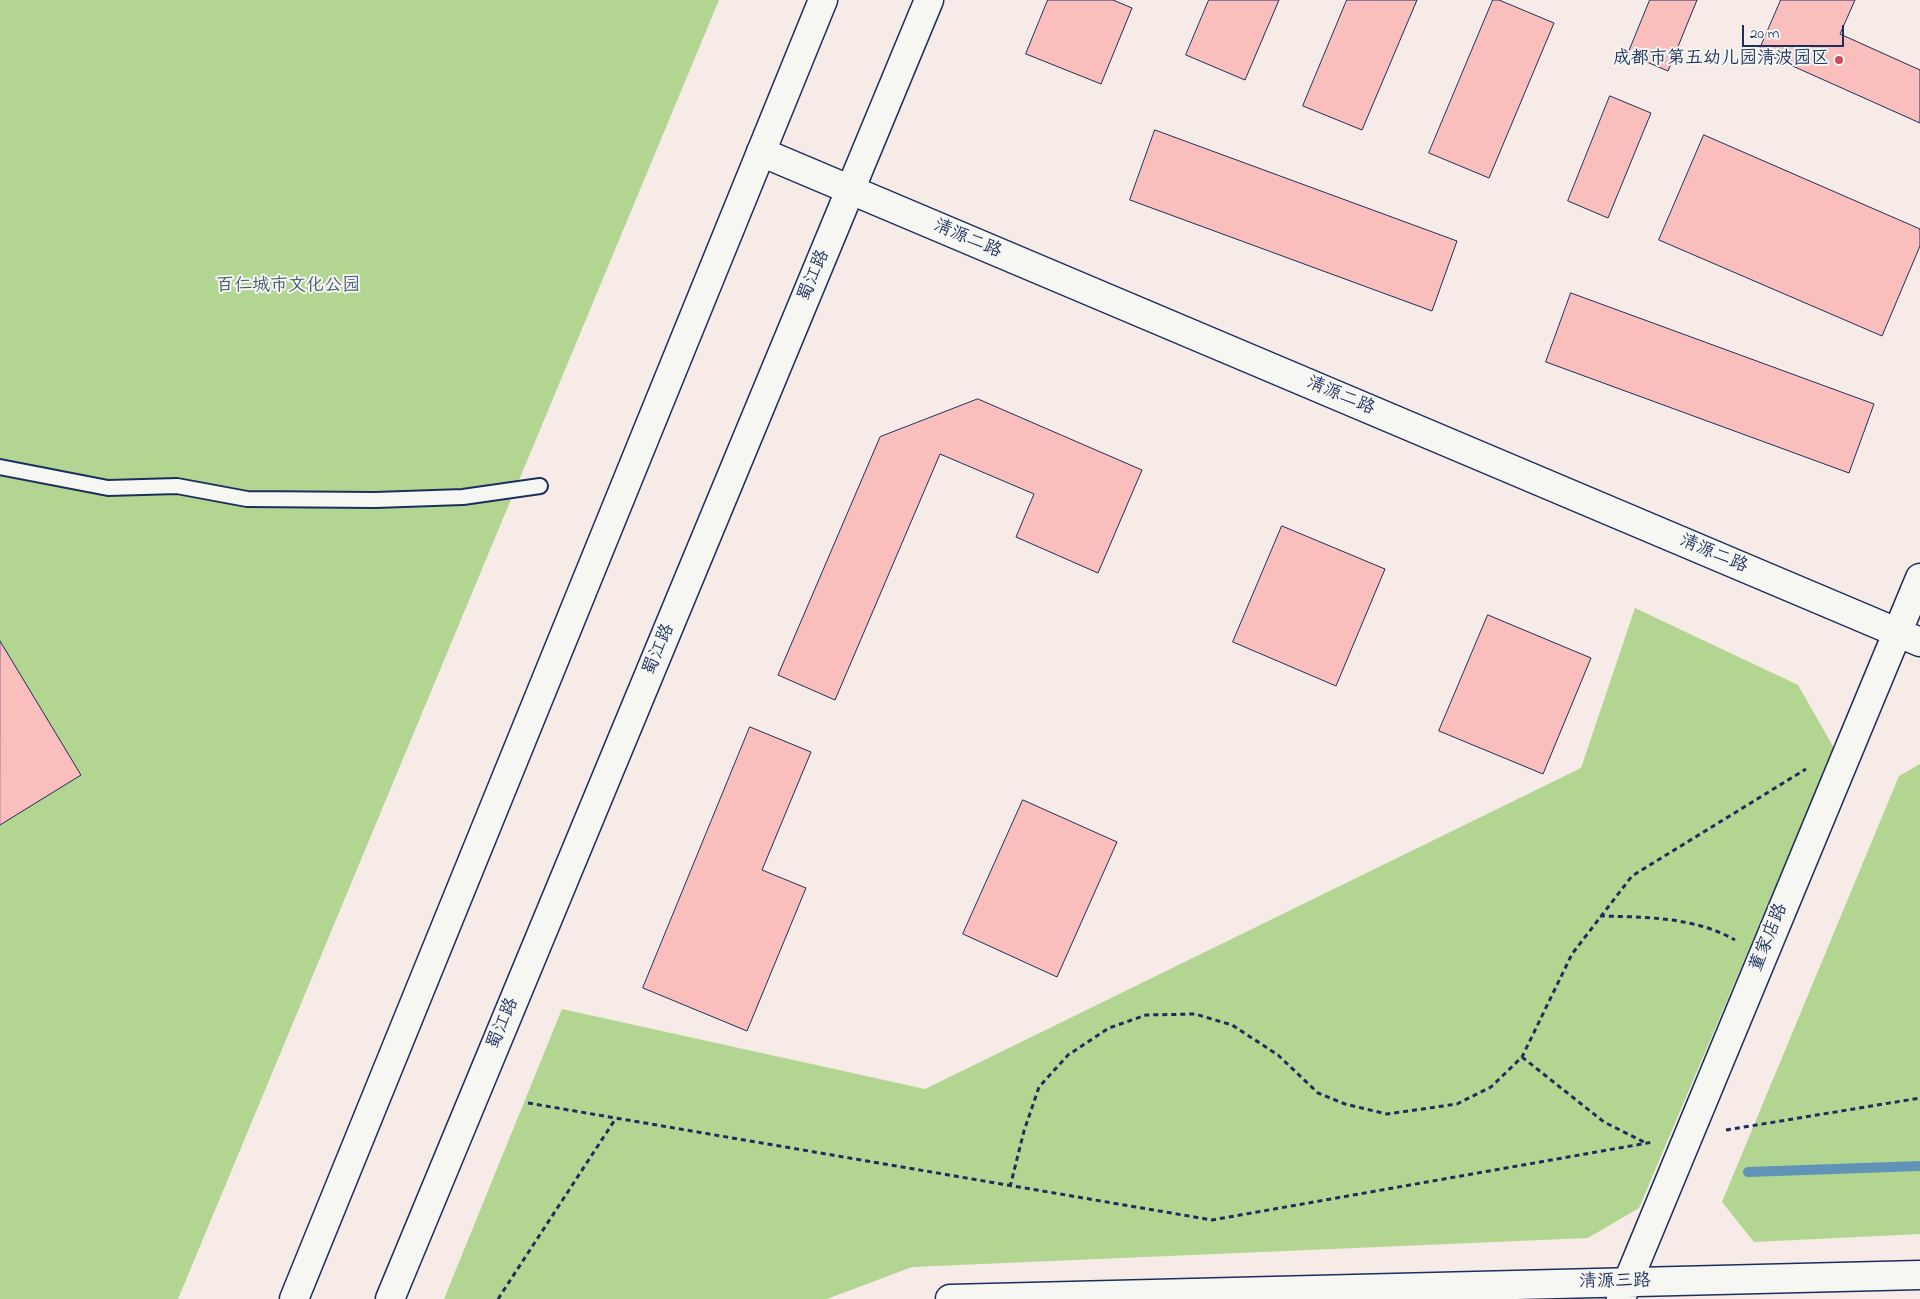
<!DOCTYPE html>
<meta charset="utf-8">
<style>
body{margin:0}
#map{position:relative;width:1920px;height:1299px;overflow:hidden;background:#f7ebe7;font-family:"Indie Flower",sans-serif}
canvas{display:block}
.scale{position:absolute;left:1742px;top:25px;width:102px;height:22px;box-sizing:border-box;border:2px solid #1b2f5e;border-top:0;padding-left:6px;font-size:15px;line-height:18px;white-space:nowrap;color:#1b2f5e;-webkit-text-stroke:4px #f6f6f2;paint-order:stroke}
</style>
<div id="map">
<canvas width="1920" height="1299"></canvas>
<div class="scale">20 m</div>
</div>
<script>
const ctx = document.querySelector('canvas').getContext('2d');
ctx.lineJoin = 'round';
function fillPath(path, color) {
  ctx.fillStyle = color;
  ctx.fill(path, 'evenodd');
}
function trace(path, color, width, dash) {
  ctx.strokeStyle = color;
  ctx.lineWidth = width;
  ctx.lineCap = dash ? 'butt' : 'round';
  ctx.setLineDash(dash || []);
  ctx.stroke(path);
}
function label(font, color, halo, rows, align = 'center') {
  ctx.font = font + ' "Indie Flower","LXGW WenKai TC",sans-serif';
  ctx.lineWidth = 4;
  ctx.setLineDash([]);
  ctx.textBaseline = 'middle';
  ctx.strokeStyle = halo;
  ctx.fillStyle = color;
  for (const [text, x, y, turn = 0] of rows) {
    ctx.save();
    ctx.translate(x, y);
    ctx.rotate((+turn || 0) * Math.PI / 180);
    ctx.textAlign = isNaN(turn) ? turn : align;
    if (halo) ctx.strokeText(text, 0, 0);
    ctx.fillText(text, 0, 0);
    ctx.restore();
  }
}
fillPath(new Path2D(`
 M0 0H719L178 1299H0Z
 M1635 608 1798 685 1834 748 1639 1208 1588 1238 912 1267 827 1299H444L562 1009 925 1089 1581 768Z
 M1920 764V1234L1754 1242 1722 1202 1899 776Z`), '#b2d691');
trace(new Path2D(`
 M1748 1172 1920 1166`), '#6193b7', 10);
const building = new Path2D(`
 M1048 0H1113L1132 8 1101 84 1026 54Z
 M1209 0H1279L1245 80 1186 55Z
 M1347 0H1417L1362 130 1303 106Z
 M1493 0H1499L1554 23 1489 178 1429 153Z
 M1650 0H1697L1668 71 1628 54Z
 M1781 0H1855L1840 34 1920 70V123L1759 51Z
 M1610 96 1651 113 1608 218 1568 201Z
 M1155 130 1457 241 1432 311 1130 200Z
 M1704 135 1920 229V246L1882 336 1659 240Z
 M1571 293 1874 404 1849 473 1546 362Z
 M978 399 1142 470 1098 573 1016 537 1034 494 940 454 835 700 778 675 880 437Z
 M1282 526 1385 569 1336 686 1233 642Z
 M1488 615 1591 658 1543 774 1439 731Z
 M0 641 81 775 0 825Z
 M750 727 811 752 762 870 806 888 747 1031 643 988Z
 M1023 800 1117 842 1057 977 963 934Z`);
fillPath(building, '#fabebc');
trace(building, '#1b2f5e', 1);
const lane = new Path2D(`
 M0 467 108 488 177 486 247 499 375 500 463 497 540 486`);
const street = new Path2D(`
 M761 152 1920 642
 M1621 1298 1920 578
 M950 1299 1920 1275`);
const secondary = new Path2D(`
 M294 1299 823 0
 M390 1299 929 0`);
trace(lane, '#1b2f5e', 18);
trace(street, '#1b2f5e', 31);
trace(secondary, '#1b2f5e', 31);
trace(new Path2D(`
 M1600 916C1645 917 1695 917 1735 940
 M1522 1057 1604 1122 1646 1143
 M528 1103 1212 1220 1653 1142
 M1726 1130 1920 1098
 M1010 1187 1024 1131 1039 1087 1068 1055 1109 1028 1146 1015 1195 1014 1232 1025 1278 1055 1318 1093 1345 1104 1387 1114 1457 1104 1491 1087 1522 1057 1572 954 1632 876 1806 769
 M498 1299 616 1118`), '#1b2f5e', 3, [5, 4]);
trace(lane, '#f6f6f2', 14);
trace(street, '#f6f6f2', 28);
trace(secondary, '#f6f6f2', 28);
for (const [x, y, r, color] of [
 [1839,60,5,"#d1495b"]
]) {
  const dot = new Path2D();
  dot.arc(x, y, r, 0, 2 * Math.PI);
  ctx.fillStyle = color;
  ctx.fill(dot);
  trace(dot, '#f6f6f2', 2);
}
label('18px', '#1b2f5e', '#f6f6f2', [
 ["成都市第五幼儿园清波园区",1829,60]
], 'right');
label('18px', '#1b2f5e', '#f6f6f2', [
 ["清源二路",967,240,23],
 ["蜀江路",815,276,-67],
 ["清源二路",1340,397,23],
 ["清源二路",1713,555,23],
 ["蜀江路",660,650,-67],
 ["董家店路",1770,938,-68],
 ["蜀江路",504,1024,-67],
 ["清源三路",1615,1283,-1]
]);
label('18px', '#41596b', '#f6f6f2', [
 ["百仁城市文化公园",288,287]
]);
</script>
